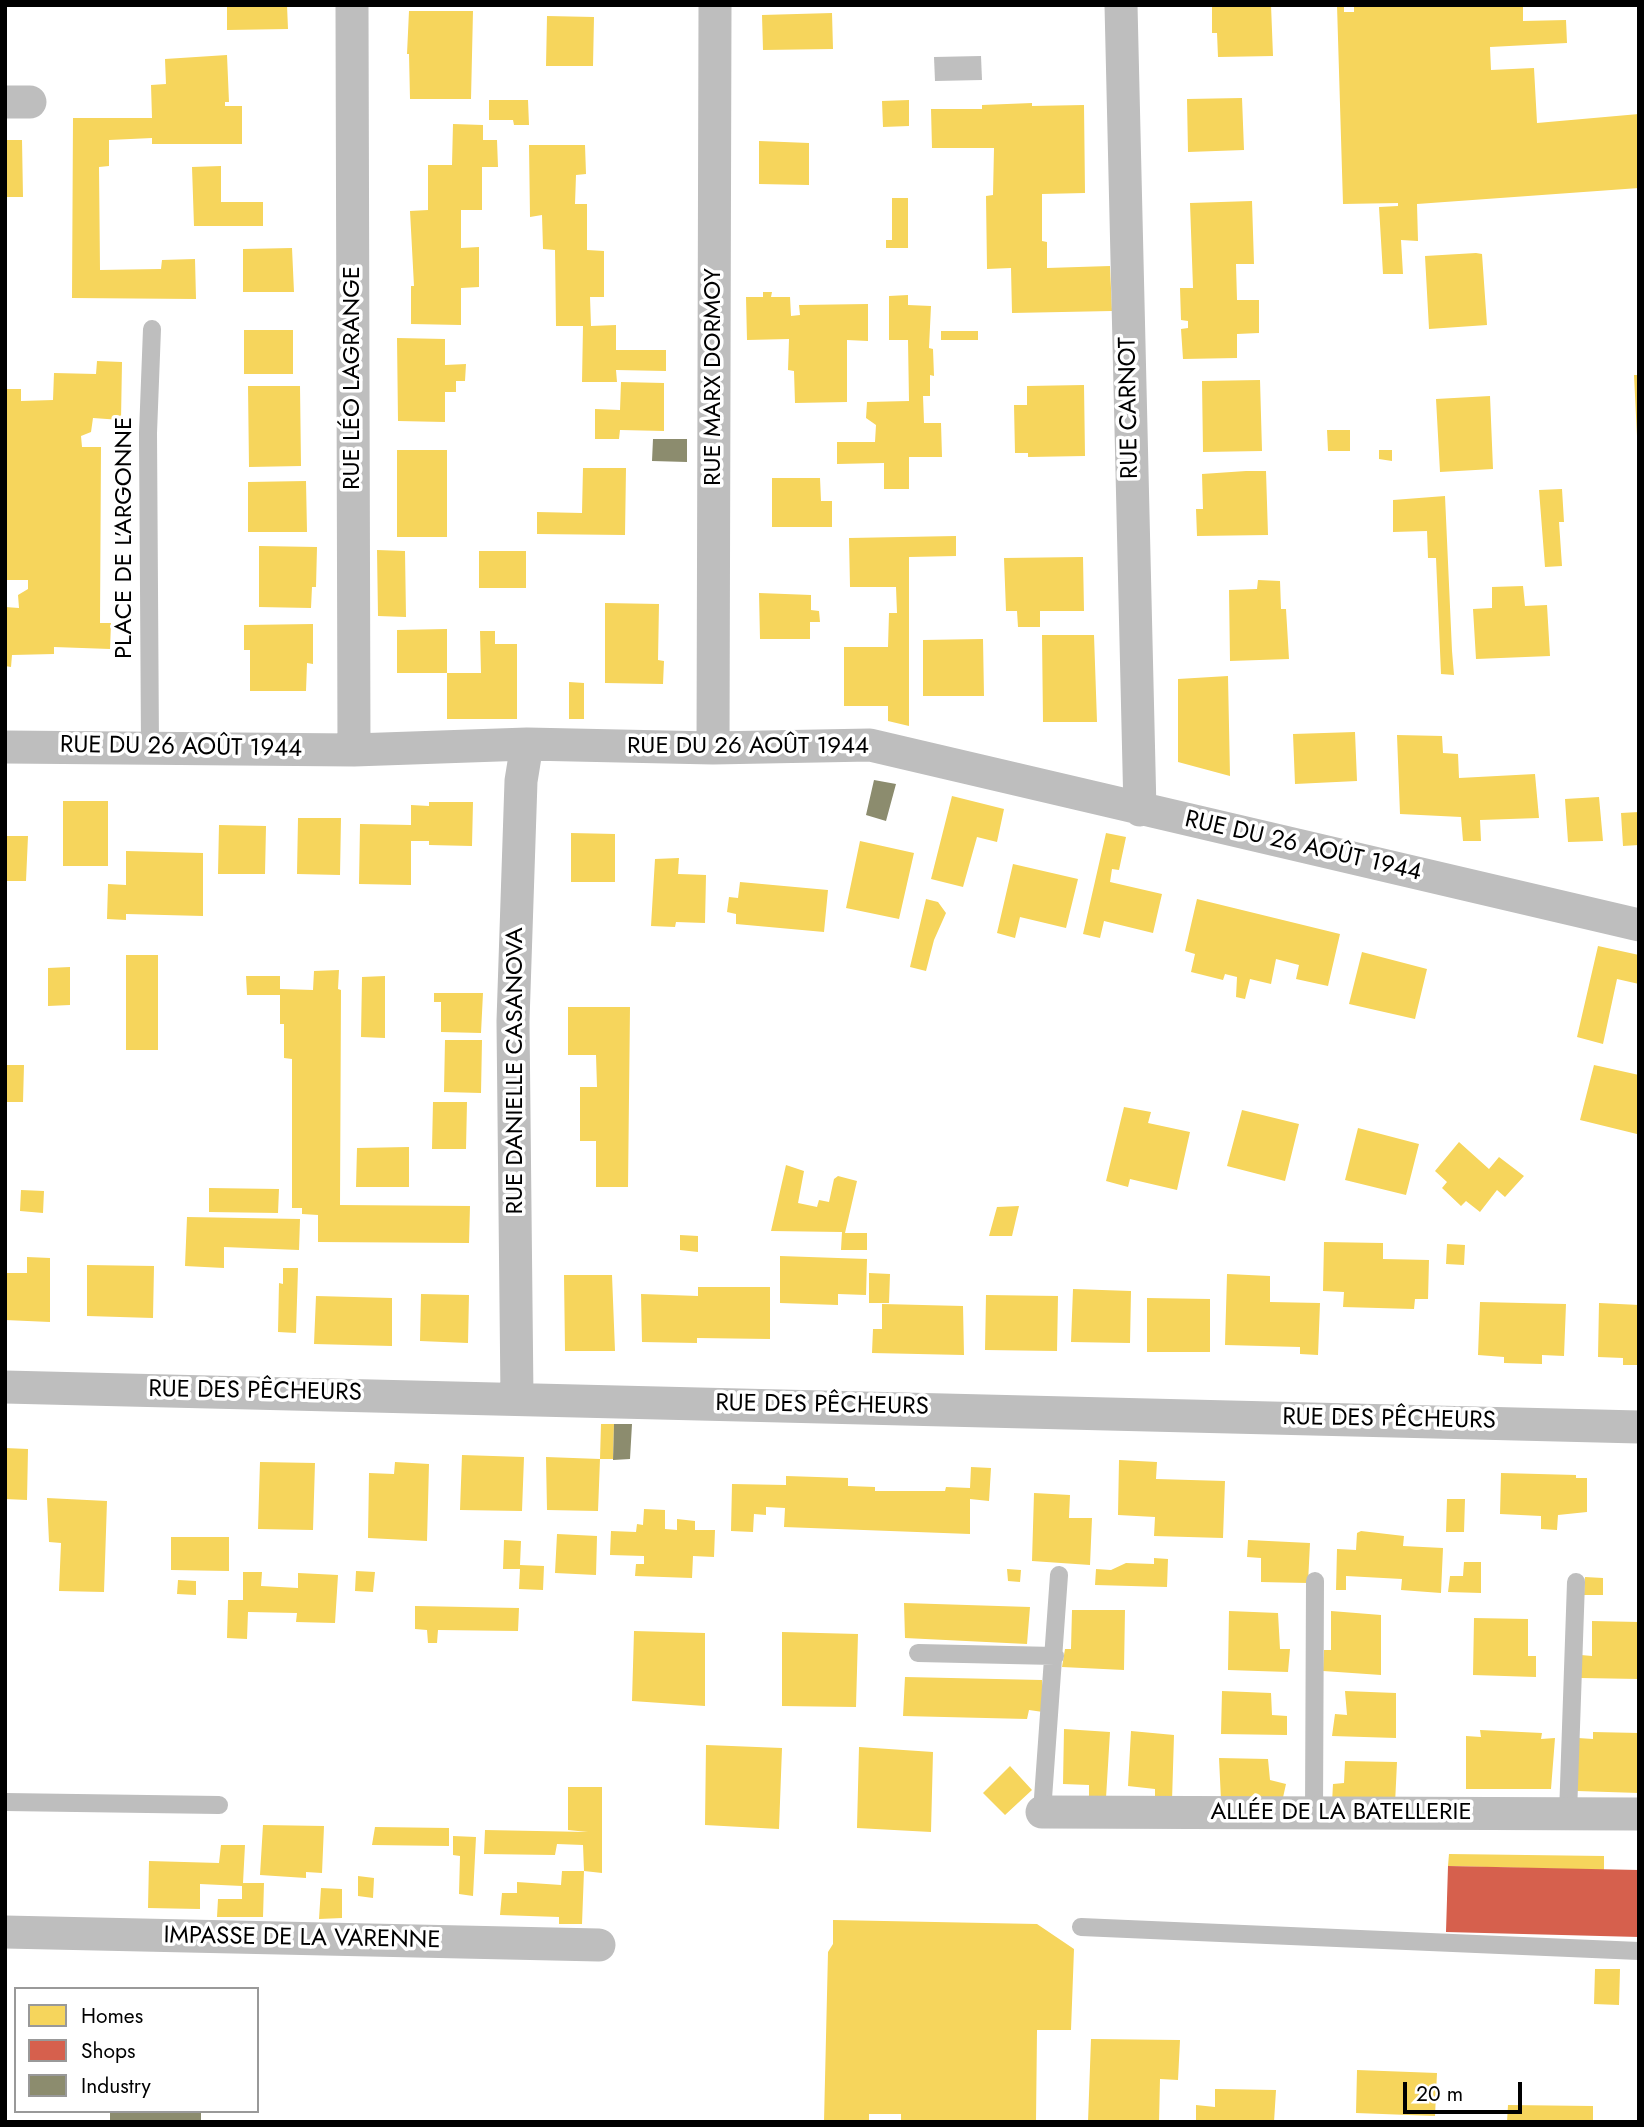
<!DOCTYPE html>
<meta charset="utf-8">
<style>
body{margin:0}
#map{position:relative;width:1644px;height:2127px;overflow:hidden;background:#fff;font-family:Jost,sans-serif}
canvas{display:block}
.frame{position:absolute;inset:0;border:7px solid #000;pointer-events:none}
.legend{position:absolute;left:14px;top:1987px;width:245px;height:126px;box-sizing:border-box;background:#fff;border:2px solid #999;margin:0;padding:9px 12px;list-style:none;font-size:21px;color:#000}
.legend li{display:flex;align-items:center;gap:14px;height:35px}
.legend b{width:35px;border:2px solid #999}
.scale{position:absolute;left:1403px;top:2082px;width:119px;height:32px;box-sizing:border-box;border:4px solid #000;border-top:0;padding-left:9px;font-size:21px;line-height:24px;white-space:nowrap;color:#000;-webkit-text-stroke:5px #fff;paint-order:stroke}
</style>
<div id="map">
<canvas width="1644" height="2127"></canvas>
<div class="frame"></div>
<ul class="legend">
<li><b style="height:19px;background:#f6d55c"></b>Homes</li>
<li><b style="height:19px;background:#d6604d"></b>Shops</li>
<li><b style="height:19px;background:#8c8c6e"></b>Industry</li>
</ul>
<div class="scale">20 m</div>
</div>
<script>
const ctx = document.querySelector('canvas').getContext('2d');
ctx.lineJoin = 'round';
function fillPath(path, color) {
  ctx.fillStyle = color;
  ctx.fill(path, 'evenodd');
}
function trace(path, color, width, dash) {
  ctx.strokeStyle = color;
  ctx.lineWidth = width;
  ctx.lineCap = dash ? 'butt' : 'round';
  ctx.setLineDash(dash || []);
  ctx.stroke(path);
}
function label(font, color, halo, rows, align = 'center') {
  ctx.font = font + ' Jost,sans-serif';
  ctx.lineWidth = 7;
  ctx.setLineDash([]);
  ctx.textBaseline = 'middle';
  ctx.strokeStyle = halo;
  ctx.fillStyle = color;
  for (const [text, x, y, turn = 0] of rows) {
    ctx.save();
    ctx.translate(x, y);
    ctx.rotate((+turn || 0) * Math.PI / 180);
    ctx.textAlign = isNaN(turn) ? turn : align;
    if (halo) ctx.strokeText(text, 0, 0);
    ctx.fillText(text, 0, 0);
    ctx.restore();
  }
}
fillPath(new Path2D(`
 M981 56 982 80 935 81 934 57Z`), '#bfbfbf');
fillPath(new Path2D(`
 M227 5H287L288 29 227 30Z
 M1212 5H1271L1273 56 1218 57 1217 33H1212Z
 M1337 5H1344V12H1354V5H1523V21L1566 20 1567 43 1490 47 1491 70 1534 68 1537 123 1639 114V188L1417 204 1418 241 1401 240 1403 274H1383L1379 207 1398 206V203L1343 204Z
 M409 11H473L471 99H410L409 54H407Z
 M832 13 833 49 763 50 762 15Z
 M547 16 594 17 593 66H546Z
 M227 55 229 102H225V106H242V144H152V138L109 140V166L99 167 100 270 161 269 162 260 195 259 196 299 72 298 73 118H152L151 85 166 84 165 59Z
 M1242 98 1244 150 1188 152 1187 99Z
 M489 100H528L529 125H514L513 120H489Z
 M909 100V126L883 127 882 101Z
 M1032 103V106L1084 105 1085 193 1042 194V241L1047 242V268L1110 266 1112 311 1012 313 1011 268 987 269 986 196 993 195 994 148H932L931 109H982V105Z
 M453 124 483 125V140H497L498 167H482V210H461V248L479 247V287L461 288V325L411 324V286H414L410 211 428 210V165H452Z
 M5 140H22L23 197H5Z
 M759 141 809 143V185L759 184Z
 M529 145H585L586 174 576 175 575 204H587V250L604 251V297H590L591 326 616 325V350H666V371L616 370 617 382H582L583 326H556L555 250 543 249 542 215 530 217Z
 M221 166V202H263V226H194L192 167Z
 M892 198H908V248H886V240H892Z
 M1252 201 1254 264H1236L1237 300H1259V333L1237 334V358L1183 359 1181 329 1188 328V321L1181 320 1180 288H1193L1190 203Z
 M292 248 294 292H243V249Z
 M1476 253 1482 254 1487 325 1429 329 1425 256Z
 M763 292H772L771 297H790L791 316 800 315 799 305 868 304V341L847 340V402L795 403 794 371 788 370 789 339 747 340 746 297H763Z
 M908 295V305L931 306 929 348 933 349 934 376 930 375V396H923L924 423H941L942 457H909V489H884V463L837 464V442H875L876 425 866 418 867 402 909 401 908 340H889V296Z
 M244 330H293V374H244Z
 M941 331H978V340H941Z
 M397 338 445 339V365L466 364 465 381H456V392H445V422L398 421Z
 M97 361 122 362 121 420 93 418 91 432 81 436 82 447H101L100 623H111L110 649 54 647V654L12 655 11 667 5 666V607L19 608 18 595 28 589V580H7L5 389H21V401L53 400 54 373 96 374Z
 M1634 375H1639V436H1637Z
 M1260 380 1262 451 1203 452 1202 381Z
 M621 382 664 383V431L620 430 619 439H595V409L620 410Z
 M1084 385 1085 456 1028 457V453H1015L1014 405H1027V386Z
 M248 386H300L301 466 249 467Z
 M1490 396 1493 469 1440 472 1436 399Z
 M1327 430H1350V451H1328Z
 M397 450H447V537H397Z
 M1379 450H1392V461L1379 459Z
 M583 468H626L625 535 537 534V512L582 513Z
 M1246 471H1266L1268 535 1197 536 1196 509H1203L1202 474Z
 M772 478H820L821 501H832V527H772Z
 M306 481 307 532H248V482Z
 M1562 489 1564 522H1559L1562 566 1545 567 1539 490Z
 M1445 496 1452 651 1454 675 1441 674 1436 558H1428L1427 531 1393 532V500Z
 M956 536V556L909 557V726L888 721V706H844V647H888L889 613H897L896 587H850L849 538Z
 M259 546 317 547 316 587H312L311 608 259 607Z
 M377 550 405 551 406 617 378 616Z
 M479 551H526V588H479Z
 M1083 557 1084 611H1040V627H1018L1017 611H1006L1004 558Z
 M1258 580 1280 581 1281 609H1286L1289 659 1230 661 1229 590 1257 589Z
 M1523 586 1525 606 1547 605 1550 656 1476 659 1473 609 1492 608V587Z
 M759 593 811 595V610L819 611 820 622H810V639H760Z
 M605 603 659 604 658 660 664 661 663 684 605 683Z
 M313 624V664L307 663 306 691H250V650H244V625Z
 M447 629V673H397V630Z
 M480 631H495V644H517V719H447V673H481Z
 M1042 635H1094L1097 722H1043Z
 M983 639 984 696H923V640Z
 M1228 676 1230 776 1178 762V679Z
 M569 682 584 683V719H569Z
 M1355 732 1357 781 1295 784 1293 734Z
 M1397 735 1442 736 1443 753 1458 754 1459 778 1535 774 1539 818 1480 820 1481 841H1463L1461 817 1400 814Z
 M952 796 1004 809 997 842 977 837 963 887 931 879Z
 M1599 797 1603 841 1568 842 1565 799Z
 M63 801H108V866H63Z
 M429 802H473L472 846 429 845V841H411V885L359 884 360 824 411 825V805L429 806Z
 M1639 812V845L1623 846 1621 813Z
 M298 818H341L340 875 297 874Z
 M219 825 266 826 265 874H218Z
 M571 833 615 834V882H571Z
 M1106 833 1126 837 1119 870 1112 869 1110 882 1162 894 1153 933 1104 921 1100 938 1083 934Z
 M5 836H28L26 881H5Z
 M860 841 914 853 899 919 846 908Z
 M126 851 203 853V916L126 914V920L107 919 108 884 126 885Z
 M679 858 678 874 706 875 705 923 676 922 675 927 651 926 655 859Z
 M1013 864 1078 879 1066 928 1020 917 1015 938 997 933Z
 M740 882 828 890 824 932 736 924V914L727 912 729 897 738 898Z
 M926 899 938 902 946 913 934 940 926 971 910 967Z
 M1197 899 1340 934 1328 986 1296 979 1299 965 1276 959 1271 984 1250 979 1245 999 1236 997 1237 977 1225 974 1223 980 1191 972 1195 954 1185 951Z
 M1598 946 1639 955V984L1617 979 1603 1044 1577 1037Z
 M1362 952 1427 969 1415 1019 1349 1004Z
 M126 955H158V1050H126Z
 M70 967V1005L48 1006V968Z
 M339 970 338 989 341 990 340 1205 470 1206 469 1243 318 1242V1215L302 1214V1208H292V1059L284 1058V1024H280V995H247L246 976H280V989L313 990 314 971Z
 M385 976V1038L361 1037 362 977Z
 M434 993H483L481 1033 441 1032V1002H434Z
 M568 1007H630L628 1187H596V1141H580V1087H597L596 1055H568Z
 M445 1040H482L481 1093 444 1092Z
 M5 1065H24L23 1102H5Z
 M1594 1065 1639 1075 1637 1134 1580 1120Z
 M433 1102H467L466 1149H432Z
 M1124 1107 1151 1112 1148 1123 1190 1132 1177 1190 1130 1179 1128 1187 1106 1181Z
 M1242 1110 1299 1124 1285 1181 1227 1166Z
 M1358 1128 1419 1144 1406 1195 1345 1180Z
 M1459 1142 1489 1169 1499 1157 1524 1176 1505 1197 1497 1190 1480 1212 1466 1201 1461 1206 1442 1188 1447 1182 1435 1171Z
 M409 1147V1187H356L357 1148Z
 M786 1165 804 1171 798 1203 817 1207 819 1200 829 1202 834 1179 838 1176 857 1181 845 1233H867V1250H841L842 1232 771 1231Z
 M209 1188 279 1189 278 1213 209 1212Z
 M21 1190 44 1191 43 1213 20 1211Z
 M1019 1206 1012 1236H989L997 1207Z
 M187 1217 300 1219 299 1250 224 1247V1268L185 1266Z
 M680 1235 698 1236V1252L680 1250Z
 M1324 1242 1383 1243V1259L1429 1260 1428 1299H1415L1414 1309 1343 1307 1344 1292 1323 1291Z
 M1447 1244 1465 1245 1464 1265 1446 1264Z
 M780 1256 867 1259 866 1295 838 1294V1305L780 1303Z
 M27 1257 50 1258V1322L5 1320V1273H27Z
 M87 1265 154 1266 153 1318 87 1316Z
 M283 1268H298L296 1333 278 1332 279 1283 283 1284Z
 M869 1273 890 1274 889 1303H869Z
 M1227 1274 1270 1276V1302L1320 1303 1318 1355 1300 1354V1347L1225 1345Z
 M564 1275H612L615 1351H565Z
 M698 1287H770V1339L697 1338V1343L642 1342 641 1294 698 1296Z
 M1073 1289 1131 1291 1130 1343 1071 1342Z
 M421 1294 469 1295 468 1343 420 1341Z
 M986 1295 1058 1296 1057 1351 985 1350Z
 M316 1296 392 1298V1346L314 1344Z
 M1147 1298 1210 1299V1352H1147Z
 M1480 1302 1566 1304 1564 1356 1542 1355V1364L1504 1363V1357L1478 1355Z
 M1599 1303 1639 1305V1365H1623V1358L1598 1357Z
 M882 1304 963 1306 964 1355 872 1353 873 1329H882Z
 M601 1424H614L613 1459H600Z
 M5 1448 28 1449 27 1500 5 1499Z
 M462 1455 524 1457 522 1511 460 1510Z
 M546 1457 600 1459 598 1511 547 1510Z
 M1119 1460 1157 1462 1156 1479 1225 1481 1223 1538 1154 1536 1155 1517 1118 1515Z
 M260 1462 315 1463 313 1530 258 1529Z
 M395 1462 429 1464 427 1541 368 1538 369 1473 394 1474Z
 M971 1467 991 1468 989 1501 970 1499V1534L784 1527 785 1508 766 1507V1515L754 1514 753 1532 731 1531 732 1484 786 1485V1476L848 1478V1486L875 1487V1491H945L946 1487 970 1488Z
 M1501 1473 1576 1475V1478H1587V1512L1558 1515 1557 1530 1541 1529V1516L1500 1514Z
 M1034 1493 1070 1495 1069 1518H1092L1090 1565 1032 1561Z
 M47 1498 107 1501 104 1592 59 1591 61 1543 49 1542Z
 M1447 1499H1465L1464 1532H1446Z
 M644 1509 665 1510V1529L677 1530V1519L695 1521V1530H715L714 1557 693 1556 692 1578 635 1576 636 1564H644V1556L610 1555 611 1531 636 1532 637 1524 643 1525Z
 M1361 1531 1404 1536 1403 1546 1443 1548 1441 1593 1401 1590 1402 1579 1346 1576V1590H1336L1337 1549 1356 1550 1357 1533Z
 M557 1534 597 1536 596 1575 555 1573Z
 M171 1537H229V1571L171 1570Z
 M504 1540 521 1541 520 1565 544 1566 543 1590 519 1589 520 1569H503Z
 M1248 1540 1310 1543 1308 1583 1261 1582V1558L1247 1557Z
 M1154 1558 1168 1559 1167 1587 1095 1585 1096 1569 1111 1570 1126 1563 1154 1564Z
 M1464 1562H1481V1593L1448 1592 1450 1576H1463Z
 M1007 1569 1021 1570 1020 1582 1008 1581Z
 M356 1571 375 1572 373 1592 355 1591Z
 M243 1572H262L261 1586 298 1588V1573L338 1575 335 1623 296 1622 297 1613 248 1612 247 1639 227 1638 228 1600H243Z
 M1585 1577 1603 1578V1595H1584Z
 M178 1580 196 1581V1595L177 1594Z
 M904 1603 1030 1607 1027 1644 905 1638Z
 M415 1606 519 1608 518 1631 438 1630 437 1643H428L427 1630 415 1629Z
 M1072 1610H1125L1124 1670 1062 1667 1065 1649H1071Z
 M1229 1611 1278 1613 1280 1649H1290L1288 1672 1228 1670Z
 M1331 1611 1381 1615V1675L1323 1671 1324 1650H1331Z
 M1474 1618 1528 1619V1656H1536V1677L1473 1675Z
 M1592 1621 1639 1622V1679L1581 1678V1655L1592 1656Z
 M634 1631 705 1633V1706L632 1701Z
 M782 1632 858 1634 856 1707 782 1706Z
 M905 1677 1042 1680 1043 1712 1029 1710 1027 1719 903 1716Z
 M1222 1691 1271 1693 1272 1715 1287 1716V1735L1221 1734Z
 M1345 1691 1396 1693V1738L1332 1736 1335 1714 1347 1715Z
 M1064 1729 1110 1732 1106 1798H1089V1785L1063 1784Z
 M1480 1730 1542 1733 1541 1739 1555 1738 1551 1789H1466V1736L1481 1737Z
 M1131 1731 1174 1735 1172 1801 1155 1799V1789L1128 1786Z
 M1593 1732 1639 1733V1793L1577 1791 1578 1738 1593 1739Z
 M706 1745 782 1748 779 1829 705 1825Z
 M859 1747 933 1752 931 1832 857 1828Z
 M1219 1758 1268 1759 1270 1780 1286 1784 1282 1802 1221 1800Z
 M1345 1761 1397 1762 1395 1804 1332 1803 1333 1784 1344 1783Z
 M1010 1766 1032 1790 1005 1815 983 1793Z
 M568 1787H602V1873L584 1871 583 1845 557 1844 555 1855 484 1854 485 1830 588 1832 568 1830Z
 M263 1825 324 1826 322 1873 306 1872V1878L260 1875Z
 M375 1827 449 1828V1846L372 1845Z
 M453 1836 476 1837 473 1896 459 1894 460 1856 453 1855Z
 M221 1845H245L243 1883H264L263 1917H217L218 1899H242V1886L200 1884V1909L148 1908 149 1861 219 1863Z
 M1449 1854 1604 1856V1870L1448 1866Z
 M562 1871H584L582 1924H559V1917L500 1915 502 1893H517V1882L561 1885Z
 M358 1876 374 1878 373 1898 358 1896Z
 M321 1888 342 1889V1918L319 1919Z
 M833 1920 1037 1924 1074 1949 1071 2030H1037L1036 2122H901V2114H869V2122H824L828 1952 833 1944Z
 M1595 1969H1620L1619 2005 1594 2004Z
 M1091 2039 1180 2040 1178 2080 1160 2079 1159 2122H1088Z
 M1357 2070 1437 2073 1435 2116 1356 2113Z
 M1215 2089 1276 2090 1274 2122H1196V2105L1215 2107Z
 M1508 2105 1593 2106V2122H1507Z`), '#f6d55c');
fillPath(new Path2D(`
 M1448 1866 1639 1870V1937L1446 1932Z`), '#d6604d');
fillPath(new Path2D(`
 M653 439H687V462L652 461Z
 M874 780 896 784 886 821 866 815Z
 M614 1424H632L630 1459 613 1460Z
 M110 2111H201V2122H110Z`), '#8c8c6e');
trace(new Path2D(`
 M150 746 148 433 152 329
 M918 1653 1055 1656
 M5 1802 219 1805
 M1042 1812 1059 1575
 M1314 1812 1315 1581
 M1568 1814 1576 1582
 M1081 1927 1639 1951`), '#bebebe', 18);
trace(new Path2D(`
 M352 5 354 750
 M1121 5 1140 810
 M5 102H30
 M5 747 354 750 527 744 713 748 870 745 1639 925
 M713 748 715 5
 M5 1387 1639 1427
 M517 1398 513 1021 521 781 527 744
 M1042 1812 1639 1814
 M5 1932 599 1945`), '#bebebe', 33);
label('24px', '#000', '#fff', [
 ["RUE MARX DORMOY",714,377,-90],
 ["RUE LÉO LAGRANGE",353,378,-90],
 ["RUE CARNOT",1130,408,-91],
 ["PLACE DE L’ARGONNE",125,538,-90],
 ["RUE DU 26 AOÛT 1944",748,747],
 ["RUE DU 26 AOÛT 1944",181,748,1],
 ["RUE DU 26 AOÛT 1944",1303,847,13],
 ["RUE DANIELLE CASANOVA",516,1071,-90],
 ["RUE DES PÊCHEURS",255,1392,1],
 ["RUE DES PÊCHEURS",822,1406,1],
 ["RUE DES PÊCHEURS",1389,1420,1],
 ["ALLÉE DE LA BATELLERIE",1341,1813],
 ["IMPASSE DE LA VARENNE",302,1939,1]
]);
</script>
